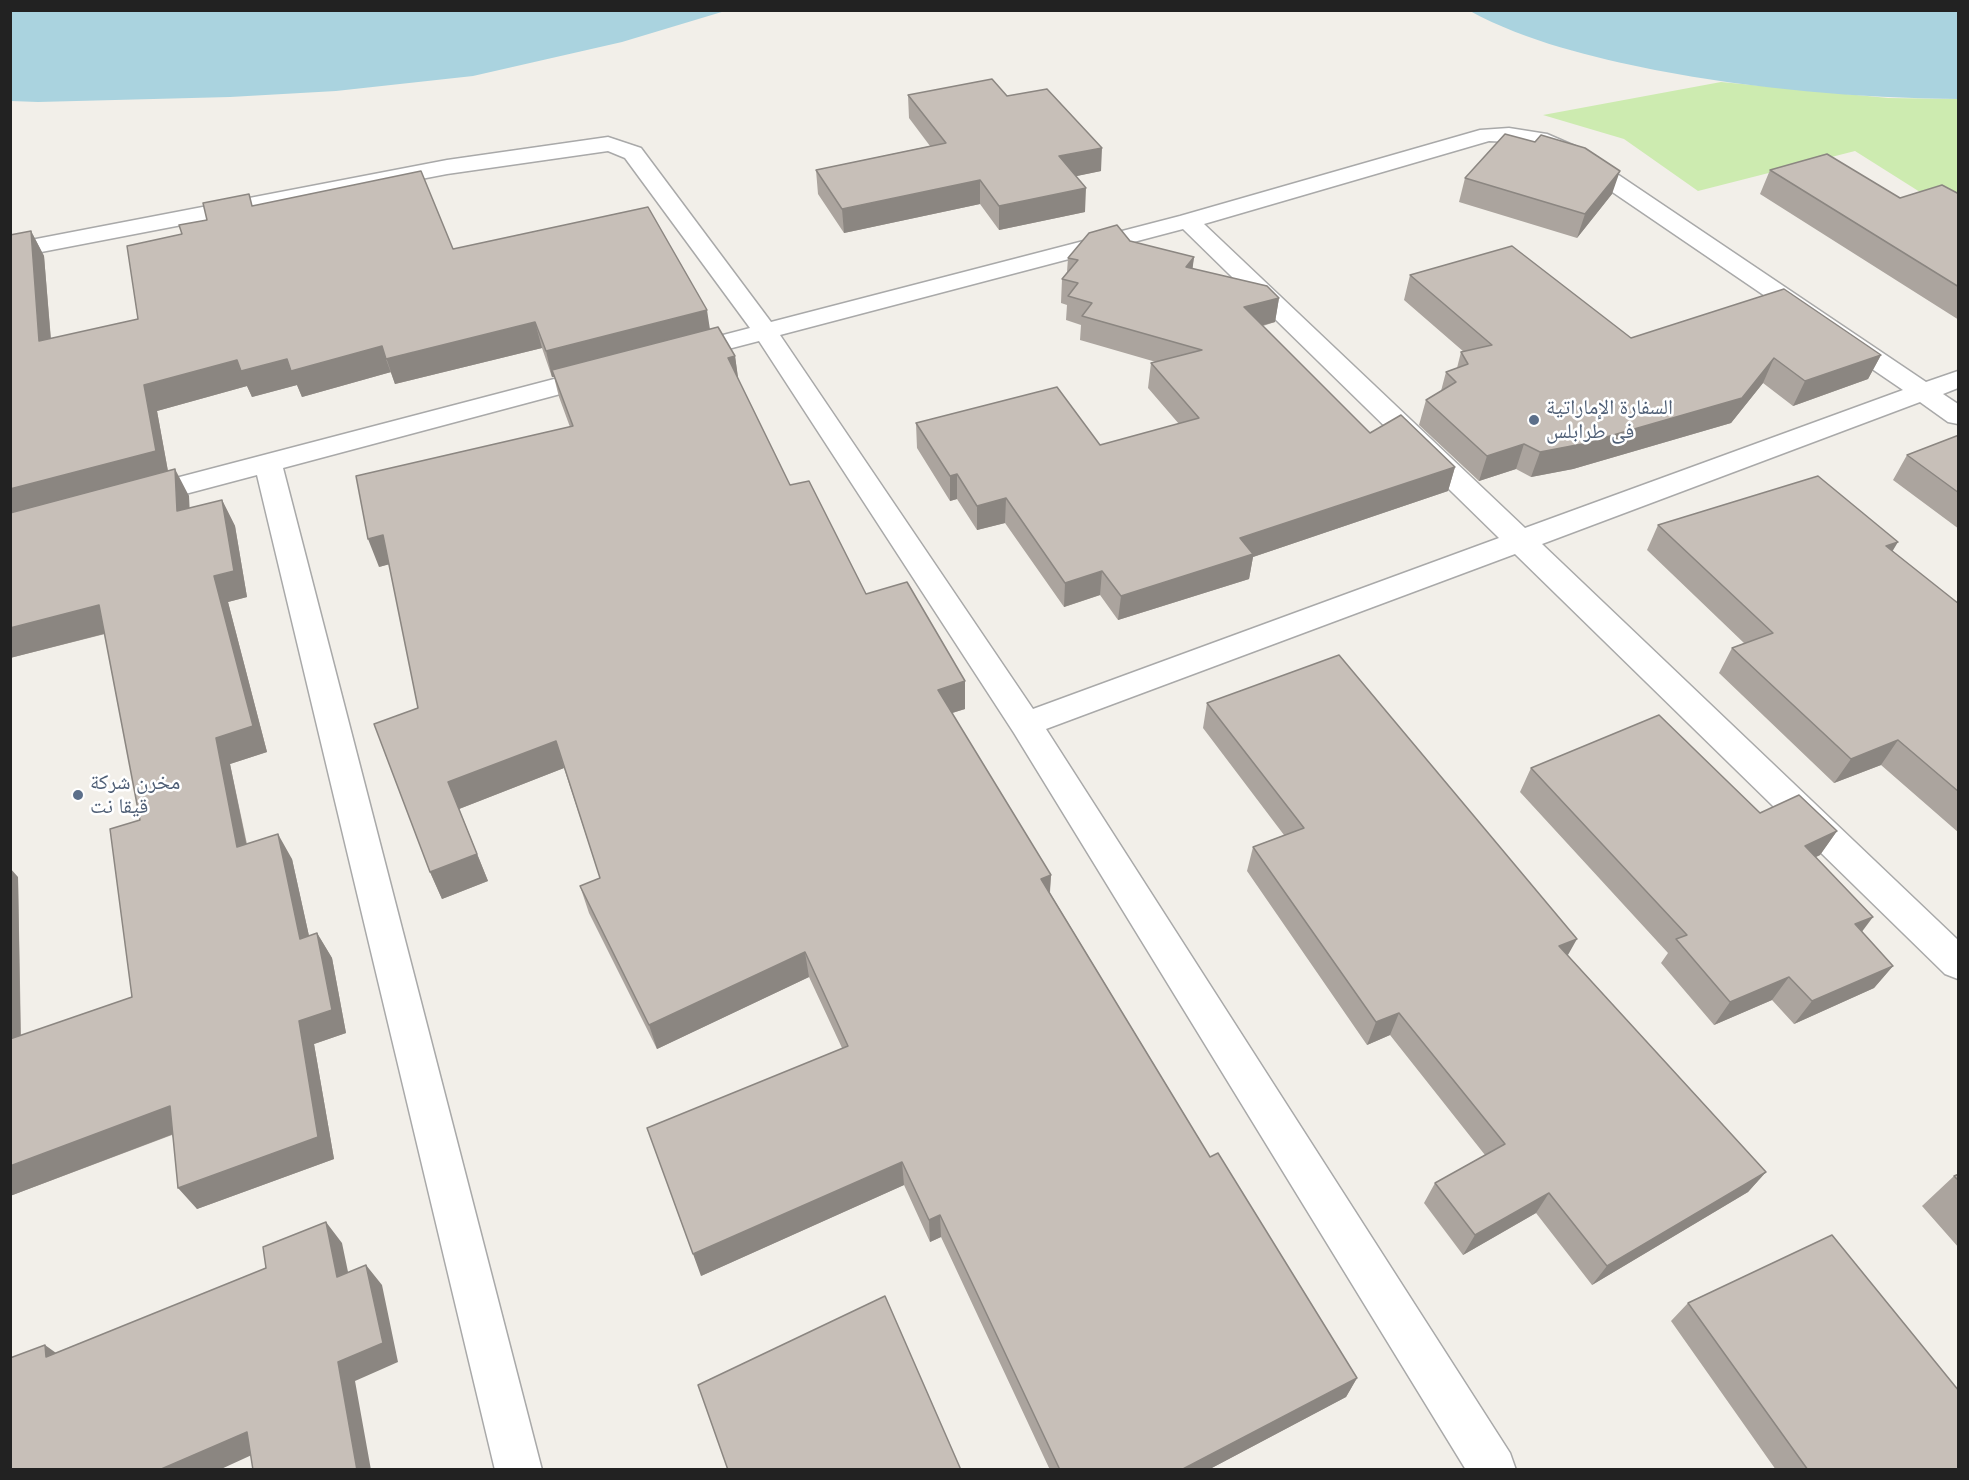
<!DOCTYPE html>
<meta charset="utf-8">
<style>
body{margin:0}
#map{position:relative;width:1969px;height:1480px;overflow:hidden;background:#f2efe9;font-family:"Varela Round",sans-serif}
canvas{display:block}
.frame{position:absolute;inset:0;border:12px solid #222;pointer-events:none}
</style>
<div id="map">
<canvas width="1969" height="1480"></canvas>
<div class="frame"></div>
</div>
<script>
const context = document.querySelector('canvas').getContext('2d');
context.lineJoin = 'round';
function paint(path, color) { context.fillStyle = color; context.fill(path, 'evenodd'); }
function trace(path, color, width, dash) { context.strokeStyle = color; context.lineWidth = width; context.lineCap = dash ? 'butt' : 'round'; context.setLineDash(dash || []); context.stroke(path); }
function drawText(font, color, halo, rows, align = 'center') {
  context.font = font + ' "Varela Round","Noto Naskh Arabic",sans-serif'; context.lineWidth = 5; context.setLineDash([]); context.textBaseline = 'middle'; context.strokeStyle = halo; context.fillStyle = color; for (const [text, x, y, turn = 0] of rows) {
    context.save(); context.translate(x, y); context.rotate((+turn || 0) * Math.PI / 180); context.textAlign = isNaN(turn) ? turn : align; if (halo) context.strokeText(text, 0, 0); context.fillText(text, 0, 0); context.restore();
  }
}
paint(new Path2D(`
 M1721,82l167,16 70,1v117l-103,-65 -157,40 -74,-52 -81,-24z`), '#cdebb0');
paint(new Path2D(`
 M10,11l1,-1 714,1 -103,31 -149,34 -137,15 -106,6 -192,5 -27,-1z
 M1470,11h488v88c-101,-1 -203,-10 -303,-29 -63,-13 -128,-28 -185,-59z`), '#aad3df');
const minor = new Path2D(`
 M1509,128l38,6 30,13 349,235 32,-11v17l-15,6 15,10v20l-10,-2 -28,-20 -378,142 416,396v39l-13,-5 -430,-420 -469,175 464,724 6,17h-50l-452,-737 -255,-392 -77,20 -9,-3 -4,-5 4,-5 77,-20 -125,-170 -17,-7 -161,23 -437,84v-14l437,-84 161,-23 33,11 130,174 409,-106 300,-86zM1489,141l41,2 31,14 342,233 -378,138 -321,-304zM1183,229l316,309 -466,171 -253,-374z
 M600,367l9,2 4,6 -4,6 -326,87 259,1002h-47l-238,-995 -117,31 -10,-2 -4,-7 4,-7z`);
trace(minor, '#a9a9a9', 3);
paint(minor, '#fff');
paint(new Path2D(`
 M908,95l99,1 94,75 -25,5 9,36 -86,18 -19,-26 -136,29 -26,-39 -2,-24 114,-24 -21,-28z
 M1770,170l130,28 59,-4v126l-199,-126z
 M1465,178l147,16 -35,44 -118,-36z
 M253,205l200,44 257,80 25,27 3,23 52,106 76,109 99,115 -13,4 99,162 -1,18 160,264 147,221 -11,19 -138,73h-158l-109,-233 -11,5 -26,-57 -203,91 141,-228 -33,-71 -152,72 -68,-136 -9,-27 20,-8 -36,-110 -105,41 29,72 -46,18 -12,-27 -12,-164 -29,-144 -10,3 191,-140 -11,-30 -5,-20h-2l-10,-29 -147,36 -4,-12 -89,25 -5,-12 -45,12 -5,-11 -90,25 11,60 21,25v12l33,-8 13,26 12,71 -19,5 39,150 -37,12 17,80 45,15 17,77 8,-3 15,25 14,75 -32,11 20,115 -137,50 -25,-74 -162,61 8,-319 3,159 111,-39 8,-177 -35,-186 -95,24 21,-427 13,25 7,83 87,-20 44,-85 25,-14z
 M1130,241l64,16 -2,12 87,29 -4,24 -12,4 107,107 85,34 -7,24 -195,66 -4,22 -131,41 -18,-25 -36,12 -59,-84 -28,7 -20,-31 -7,2 -33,-53 -1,-25 184,22 79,-21 -31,-36 3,-25 5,-1 -76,-22 1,-15 -15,-5 1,-15 -6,-2 1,-24 5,-7 1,-14z
 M1410,275l221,63 250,17 -13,24 -75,27 -30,-23 -32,40 -158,46 -42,8 -15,-8 -37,12 -60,-56 7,-25 15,-9 5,-19 11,-4 4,-16h3l-60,-52z
 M1959,435v94l-66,-49 14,-25z
 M1658,525l234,26 67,53v229l-78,-68 -47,18 -115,-110 13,-25 12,-5 -97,-93z
 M1207,703l361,253 198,216 -18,20 -156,93 -56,-72 -73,42 -39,-52 11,-20 50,-28 -95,-120 -23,10 -120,-174 6,-24 31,-12 -81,-107z
 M1531,768l229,45 77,18 -17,24 -4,2 46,75 31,34 -19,22 -80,36 -22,-24 -58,25 -53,-62 7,-10 -148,-161z
 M1959,1174v74l-37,-42 32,-30z
 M1688,1303l271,167h-183l-105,-149z`), '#aba49e');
paint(new Path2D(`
 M1102,148l-1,23 -43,9 1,-24z
 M1620,171l-8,23 -35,44 8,-24z
 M980,180v24l-136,29 -2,-24z
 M1086,188l-1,24 -86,18v-24z
 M31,231l13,25 9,111 -14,-26z
 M1194,257l-3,24 -5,-14z
 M1279,298l-4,24 -35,9 4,-24z
 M707,310l4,26 -159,34 2,7h-2l-6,-26z
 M535,322l7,26 -147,36 -9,-25z
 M382,346l9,26 -89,25 -5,-12 -45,12 -5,-11 -90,25 12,66 -159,42v-30l134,-104 93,-25 50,-1z
 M1881,355l-13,24 -75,27 12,-25z
 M735,356l4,28 -11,-26z
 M1774,358l-11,25 -32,40 -158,46 -42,8 9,-25z
 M1524,444l-8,25 -37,12 8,-25z
 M1455,467l-7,24 -195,66 -4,22 -131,41 3,-24 119,-58z
 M175,469l14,27 2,41 -14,-26z
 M957,474v25l-7,2v-25z
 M1006,498l-1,25 -28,7v-24z
 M222,500l13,26 12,71 -19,5 39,150 -37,12 22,108 -15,-25 -21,-109 -2,-162z
 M383,535l11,28 -15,4 -11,-28z
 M1898,542l-15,25 3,-21z
 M1102,571l-2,24 -36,12 1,-24z
 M99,605l16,26 -105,27v-30z
 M965,681v28l-26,8 -1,-27z
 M1898,740l-17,25 -47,18 17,-24z
 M556,741l8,27 -105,41 29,72 -46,18 -12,-27 18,-90z
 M1837,831l-17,24 -31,15 16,-24z
 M278,834l14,25 23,104 -15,-24z
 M10,868l8,9 3,190 -11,-11z
 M1051,875l-2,26 -8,-22z
 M1873,917l-18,24v-17z
 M317,933l15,25 14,75 -32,11 20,115 -137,50 -19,-21 121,-167z
 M1577,939l-13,23 -5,-16z
 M805,952l4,25 -152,72 -8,-24z
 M1893,966l-19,22 -80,36 18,-23z
 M1789,977l-17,23 -58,25 16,-23z
 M1399,1013l-9,22 -23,10 9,-23z
 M170,1106l19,22 -179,68v-30z
 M902,1162l2,23 -203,91 -8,-22z
 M1766,1172l-18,20 -156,93 15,-19z
 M1549,1193l-13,20 -73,42 12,-20z
 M940,1215l1,22 -11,5 -1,-22z
 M326,1222l16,21 11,53 -16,-19z
 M366,1265l16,20 16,77 -43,19 16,89h-14l-19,-108z
 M45,1345l25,18 -24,-6z
 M1357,1378l-11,19 -138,73h-27z
 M247,1432l20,16 -48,22h-60z`), '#8b8681');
const building = new Path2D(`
 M992,79l15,17 40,-7 55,59 -43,8 27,32 -87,18 -19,-26 -138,29 -26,-39 130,-27 -38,-48z
 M1505,134l30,8 6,-7 44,13 35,23 -35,43 -120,-36z
 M1827,154l73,44 42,-13 17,9v93l-189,-117z
 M421,171l32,78 195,-42 59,103 -161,41 -11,-29 -149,37 -4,-13 -91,25 -4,-12 -46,12 -4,-11 -93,25 12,66 -146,38v-254l21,-4 8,110 99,-22 -11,-73 55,-12 -3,-9 28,-5 -4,-17 46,-9 3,12z
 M1117,225l13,16 64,16 -8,10 81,19 12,12 -35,9 126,126 31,-18 54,52 -215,71 13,16 -132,42 -19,-25 -37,12 -59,-85 -29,8 -20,-32 -7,2 -34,-53 141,-36 43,58 99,-27 -48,-55 51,-13 -120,-34 10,-13 -24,-7 10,-13 -16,-4 16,-19 -10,-2 21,-25z
 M1512,246l119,92 153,-49 97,66 -76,26 -31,-23 -32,40 -160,46 -42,8 -16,-8 -37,12 -61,-56 30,-18 -10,-10 22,-8 -7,-12 31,-7 -82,-70z
 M718,327l17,29 -7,2 62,127 19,-4 57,113 41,-12 58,99 -27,9 113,185 -10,4 169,278 8,-4 139,225 -176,92h-121l-120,-255 -11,5 -27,-58 -209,92 -46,-126 201,-82 -43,-94 -156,73 -69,-139 20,-8 -44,-137 -108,41 29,72 -47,18 -56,-148 44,-16 -35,-173 -15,4 -12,-63 217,-50 -21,-56z
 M1959,435v58l-52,-38z
 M175,469l2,42 45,-11 12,71 -20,5 39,150 -37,12 21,109 41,-13 22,105 17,-6 15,77 -33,11 19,116 -140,51 -8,-82 -160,60v-127l122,-42 -22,-168 30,-9 -41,-215 -89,23v-115z
 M1818,476l80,66 -12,4 73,58v188l-61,-52 -47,19 -119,-111 41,-15 -115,-108z
 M1339,655l238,284 -18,7 207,226 -159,94 -58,-73 -74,42 -40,-52 70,-39 -106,-131 -23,9 -123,-175 51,-19 -97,-125z
 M1659,715l101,98 39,-18 38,36 -32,15 68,71 -18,7 38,42 -81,35 -23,-24 -59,25 -54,-63 11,-4 -156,-167z
 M1959,1174v7l-5,-5z
 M326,1222l11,55 29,-12 17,78 -45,19 19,108h-104l-6,-38 -88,38h-149v-112l35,-13 1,12 220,-89 -3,-21z
 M1832,1235l127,156v79h-151l-120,-167z
 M885,1296l76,174h-233l-30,-85z`);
paint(building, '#c7bfb8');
trace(building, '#8b8681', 1.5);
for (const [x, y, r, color] of [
 [1534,420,6,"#5c6f8a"],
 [78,795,6,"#5c6f8a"]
]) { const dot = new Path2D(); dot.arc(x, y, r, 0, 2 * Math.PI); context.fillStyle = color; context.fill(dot); trace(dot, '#fff', 2); }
drawText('21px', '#4e5e75', '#fff', [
 ["السفارة الإماراتية",1546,408],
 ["فى طرابلس",1546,432],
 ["مخرن شركة",90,783],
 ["قيقا نت",90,807]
], 'left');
</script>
